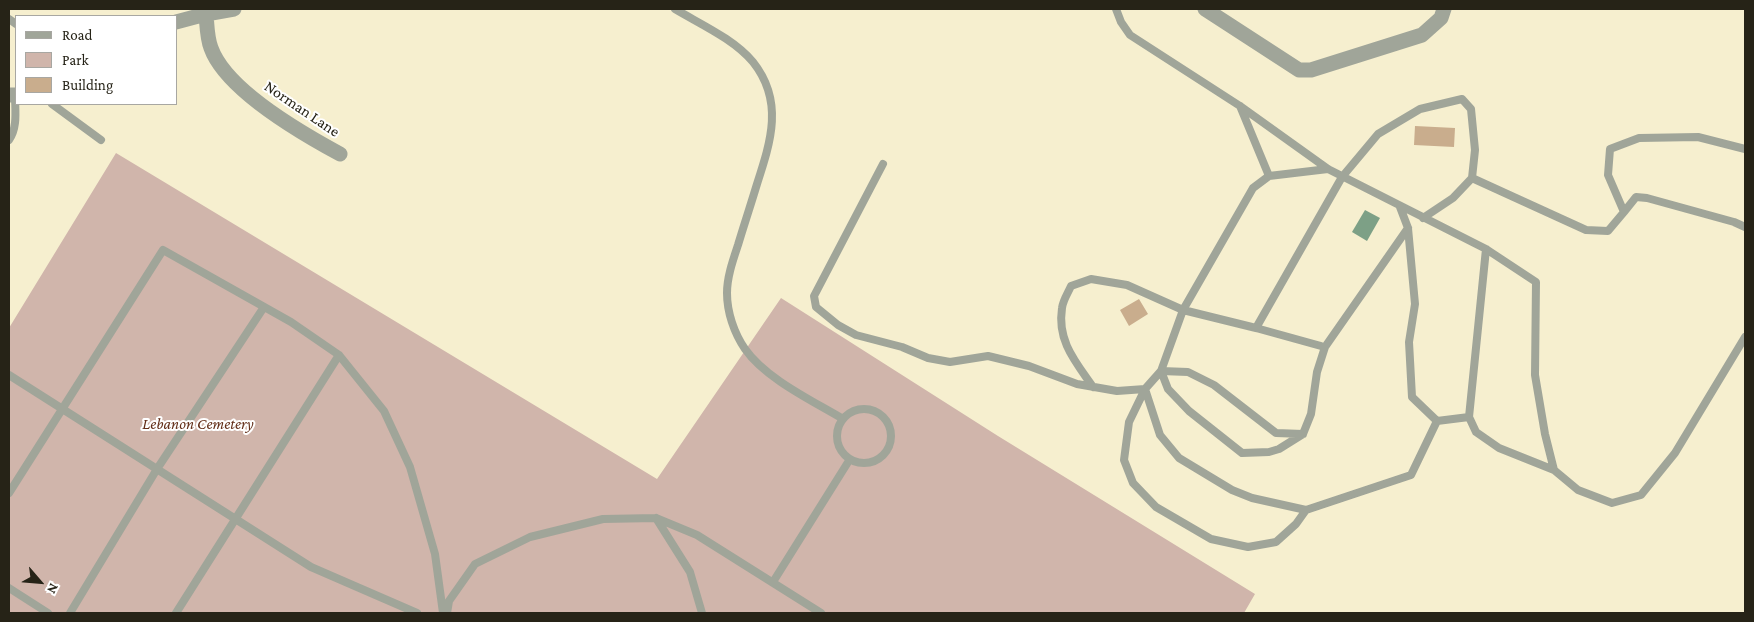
<!DOCTYPE html>
<style>
body{margin:0}
#map{position:relative;width:1754px;height:622px;overflow:hidden;background:#f6efcf;font-family:"Crimson Pro",serif}
canvas{display:block}
.frame{position:absolute;inset:0;border:10px solid #262317;pointer-events:none}
.legend{position:absolute;left:15px;top:15px;width:162px;height:90px;box-sizing:border-box;background:#fff;border:1px solid #a8a7a2;margin:0;padding:6px 9px;list-style:none;font-size:15px;color:#262317}
.legend li{display:flex;align-items:center;gap:10px;height:25px}
.legend b{width:25px;border:1px solid #a8a7a2}
.north{position:absolute;left:15px;top:557px;width:50px;height:50px;-webkit-text-stroke:4px #fff;paint-order:stroke;rotate:117deg;font-size:14px;font-weight:700;line-height:20px;text-align:center;color:#262317}
.north::after{content:'';display:block;margin:auto;width:18px;height:22px;background:#262317;clip-path:polygon(50% 0,100% 100%,50% 72%,0 100%)}
</style>
<div id="map">
<canvas width="1754" height="622"></canvas>
<div class="frame"></div>
<ul class="legend">
<li><b style="height:6px;background:#a0a599"></b>Road</li>
<li><b style="height:14px;background:#d0b5ab"></b>Park</li>
<li><b style="height:14px;background:#c9ad8d"></b>Building</li>
</ul>
<div class="north">N</div>
</div>
<script>
const context = document.querySelector('canvas').getContext('2d');
context.lineJoin = 'round';
function paint(path, color) { context.fillStyle = color; context.fill(path, 'evenodd'); }
function trace(path, color, width, dash) { context.strokeStyle = color; context.lineWidth = width; context.lineCap = dash ? 'butt' : 'round'; context.setLineDash(dash || []); context.stroke(path); }
function drawText(font, color, halo, rows, align = 'center') {
  context.font = font + ' "Crimson Pro",serif'; context.lineWidth = 4; context.setLineDash([]); context.textBaseline = 'middle'; context.strokeStyle = halo; context.fillStyle = color; for (const [text, x, y, turn = 0] of rows) {
    context.save(); context.translate(x, y); context.rotate((+turn || 0) * Math.PI / 180); context.textAlign = isNaN(turn) ? turn : align; if (halo) context.strokeText(text, 0, 0); context.fillText(text, 0, 0); context.restore();
  }
}
paint(new Path2D(`
 M116,153l541,326 124,-181 217,138 257,158 -11,19h-1235v-285z`), '#d0b5ab');
paint(new Path2D(`
 M1365,210l15,8 -13,23 -15,-9z`), '#7da086');
paint(new Path2D(`
 M1415,126l40,2 -1,19 -40,-2z
 M1139,299l9,15 -19,12 -9,-16z`), '#c9ad8d');
trace(new Path2D(`
 M675,9c25,15 59,30 78,53 31,39 18,79 4,122 -6,20 -13,41 -19,61 -5,15 -11,32 -11,48 0,19 7,40 18,56 21,30 68,52 98,70
 M1116,9l5,13 9,13 110,71 88,63 158,80 50,33 -1,93 10,59 9,36 24,20 34,13 29,-8 34,-42 70,-116
 M9,19l7,5
 M52,104l49,36
 M1240,106l29,70
 M9,140c9,-13 6,-30 6,-45
 M883,164l-69,132 2,11 22,18 18,10 46,12 26,11 22,4 38,-6 41,10 48,18 40,7 28,-2 16,-18 27,1 26,13 62,48 27,1
 M1328,169l-59,7 -16,12 -70,122 -22,61 7,18 21,22 53,42 27,-1 10,-3 24,-15 8,-20 6,-42 8,-25 83,-119
 M1472,178l114,52 22,1 16,-19 -16,-37 2,-26 29,-11 59,-1 47,12
 M1400,207l8,21 7,76 -6,38 3,55 25,24
 M1624,212l12,-15 11,1 87,24 11,5
 M1486,249l-17,168 7,15 23,16 55,22
 M1256,328l86,-151 36,-43 42,-25 42,-10 9,10 4,41 -3,28 -19,20 -30,20
 M9,375l302,192 106,46
 M1093,387c-18,-26 -36,-46 -31,-79 1,-8 6,-15 9,-22l20,-7 36,6 56,25 73,18 65,18
 M1145,389l-16,33 -5,38 9,23 23,24 55,32 37,8 28,-5 20,-18 10,-14 105,-35 26,-54 32,-4
 M1145,389l15,46 19,23 53,32 20,8 54,12
 M837 436a27 27 0 1 1 54 0a27 27 0 1 1-54 0Z
 M9,493l154,-243 128,72 48,33 45,56 26,56 25,87 8,59
 M656,518l34,54 12,41
 M773,582l77,-123
 M9,588l39,25
 M70,613l87,-144 107,-162
 M176,613l163,-258
 M447,613l2,-12 26,-37 55,-27 73,-18 53,-1 41,17 124,78`), '#a0a599', 8);
trace(new Path2D(`
 M1205,9l94,61h12l111,-35 19,-17 3,-9
 M206,14c1,11 1,24 5,34 15,42 92,86 129,106
 M176,22l30,-8 28,-5
 M9,95h7`), '#a0a599', 15);
drawText('16px', '#262317', '#fff', [
 ["Norman Lane",302,109,34]
]);
drawText('italic 16px', '#632e18', '#fff', [
 ["Lebanon Cemetery",198,424]
]);
</script>
